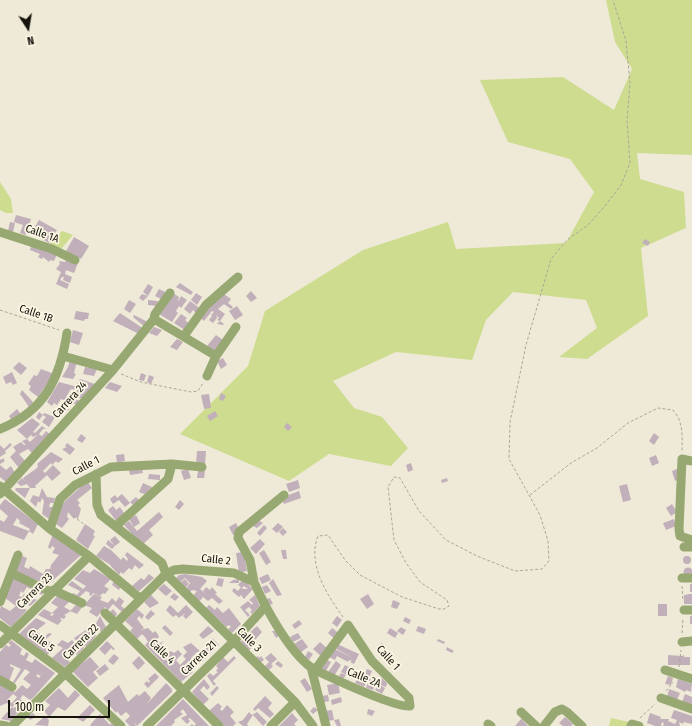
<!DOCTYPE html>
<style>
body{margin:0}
#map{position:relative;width:692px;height:726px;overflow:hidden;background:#efead7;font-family:"Fira Sans Condensed",sans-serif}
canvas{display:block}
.north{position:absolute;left:8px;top:8px;width:40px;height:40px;-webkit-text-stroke:3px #fcf7e4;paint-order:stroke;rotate:168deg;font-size:11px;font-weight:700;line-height:16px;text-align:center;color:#14130c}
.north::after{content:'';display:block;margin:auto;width:14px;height:18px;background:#14130c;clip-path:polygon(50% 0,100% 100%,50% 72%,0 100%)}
.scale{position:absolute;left:8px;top:700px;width:102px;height:18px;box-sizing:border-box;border:2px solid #14130c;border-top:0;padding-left:5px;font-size:12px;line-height:14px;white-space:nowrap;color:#14130c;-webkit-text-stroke:3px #fcf7e4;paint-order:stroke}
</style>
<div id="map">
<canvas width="692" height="726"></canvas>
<div class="north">N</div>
<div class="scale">100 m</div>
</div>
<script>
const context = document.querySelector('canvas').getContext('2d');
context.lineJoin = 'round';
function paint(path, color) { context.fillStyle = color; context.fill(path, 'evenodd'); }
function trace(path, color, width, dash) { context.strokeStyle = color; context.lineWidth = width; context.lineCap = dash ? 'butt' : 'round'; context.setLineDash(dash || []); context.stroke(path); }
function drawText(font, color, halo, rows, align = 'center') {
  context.font = font + ' "Fira Sans Condensed",sans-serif'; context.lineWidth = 3.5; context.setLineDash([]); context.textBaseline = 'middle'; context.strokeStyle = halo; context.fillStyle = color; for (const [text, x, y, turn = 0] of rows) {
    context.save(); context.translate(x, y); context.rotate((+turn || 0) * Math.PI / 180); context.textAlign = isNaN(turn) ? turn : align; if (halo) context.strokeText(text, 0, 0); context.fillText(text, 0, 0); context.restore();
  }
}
paint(new Path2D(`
 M606,0h86v155l-55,-2 3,26 44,13 2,36 -45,20 7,68 -61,43 -28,-2 38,-29 -11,-28 -73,-8 -27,28 -14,40 -76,-8 -63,29 21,27 28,9 26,31 -17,18 -62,-12 -40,27 -109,-47 68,-68 17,-55 98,-61 85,-28 8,27 110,-6 28,-51 -24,-33 -62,-17 -28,-62 83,-3 51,33 18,-41 -17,-27z
 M0,182l11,17 2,14h-7l-6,-3z
 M62,231l11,4 -12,14 -11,-5z
 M611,718l18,4 -1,4h-19z`), '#cedc90');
paint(new Path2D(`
 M16,215l15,4 -5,16 -6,-2 3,-8 -9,-3z
 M39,220l18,10 -8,13 -18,-10z
 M10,222l5,1 -2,9 -5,-1z
 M74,237l15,9 -8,13 -15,-8z
 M645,239l5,3 -2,4 -6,-3z
 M32,243l25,11 -3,7 -4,-1 -1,2 -6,-5 -1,2 -4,-2 2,-3 -10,-4z
 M67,258l11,5 -4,10 -8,-3 -1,4 7,3 -2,6 -7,-3 1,-3h-2l-2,3 9,4 -2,5 -11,-5 5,-12 -5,-3 4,-5 -1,-3 6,1z
 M180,283l13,9 -2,3 -15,-8z
 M148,284l5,3 -5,9 -5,-4z
 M159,289l8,4 -4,7 -8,-4z
 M251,291l6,7 -6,4 -5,-6z
 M221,292l10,7 -3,4 5,4 -2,2 -7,-5 -6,5 7,5 -5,7 4,3 -1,1 -6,-1 3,-3 -3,-1 2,-2 -3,-3 1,3 -4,5 -4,-3 3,-4 -1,-1 3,-3 -2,-1 -8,10 -11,-11 -3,4 -6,-5 6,-8 12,9z
 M173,293l6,4 -1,5 3,-6 6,4 -6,8 -2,-2 -3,5 2,2 -6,9 -13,-8z
 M196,293l6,4 -5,8 -6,-5z
 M142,294l6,2 -5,5 -4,-3z
 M129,300l7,4 -6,9 -6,-4z
 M148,300l10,1 -1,5 -9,-1z
 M237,306l6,9 -8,5 -6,-9z
 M76,311l13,2 -1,6h-3l-1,2 -10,-2z
 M120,313l24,16 -5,5 -26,-13z
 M181,314l6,4 -2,2 6,5 -5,6 -12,-8z
 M134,315l14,7 -3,5 -12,-10z
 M154,327l8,3 -5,6 -8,-3z
 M73,330l10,3 -4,12 -9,-3z
 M216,335l10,7 -9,10 -10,-6z
 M177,339l6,3 -6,8 -7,-3z
 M223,358l4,7 -6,4 -4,-8z
 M70,360l7,1 -3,12 2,1 -3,5 -11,-2 6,-10z
 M19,362l8,6 -6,7 -8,-7z
 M85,367l12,2 -3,7 -11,-2z
 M41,369l13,5 -16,23 -9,-7 2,-4 -3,-2 6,-9 3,1z
 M12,372l5,11 -4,2 -2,-3 -5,2 -3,-7z
 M141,373l5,2 -2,6 -5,-1z
 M149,375l5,2 -3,7 -4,-2z
 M80,379l15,5 -12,15 -9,-3 3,-6 -6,-1 -5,8 15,4 -3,4 -17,-6 -4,6 -3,-2 -2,3 -5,-4 12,-20 19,5 1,-2 -2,-1z
 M110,382l12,4 -5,6 -12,-4z
 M22,390l11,12 -4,5 -9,-13z
 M221,393l5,3 -3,5 -4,-2z
 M209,394l2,14 -7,1 -3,-14z
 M60,407l10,2 -8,5 -5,-1z
 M17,409l5,7 -9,6 -4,-6z
 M215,411l3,5 -8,5 -3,-5z
 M39,412l4,3 -4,5 -3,-3z
 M44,413l11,4 -6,10 -7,-5 4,-5 -3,-2z
 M32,418l8,6 -7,8 2,1 7,-7 4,3h-3l-4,5 1,1 2,1 4,-5 5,4 -18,19 -5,-5 -9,5 7,8 -7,6 -9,-11 6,-6 -3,-4 8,-5 3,3h2l-4,-4 5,-2 3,3 7,-7 -4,2 -2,-2 -4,4 -10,-9z
 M287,423l5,4 -4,4 -4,-4z
 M654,433l5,4 -5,8 -5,-4z
 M81,434l5,4 -4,5 -5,-3z
 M10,443l2,2 -7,6 1,2 -6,4v-12l4,4z
 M67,443l8,6 -5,6 -8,-6 5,-2 -2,-1z
 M197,451h9l-1,14 -9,-1z
 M51,452l12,7 -5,4 -2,-2 -4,4 -1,-2 -8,8 2,2 8,-8 8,8 -9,8 -5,-6 -12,11 1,2h-6l-3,-4 -6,2 -4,-3 5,-5 3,3 -2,-3 14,-10 1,-2 -1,-2z
 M124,454l1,7 -8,2 -1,-8z
 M656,455l3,8 -7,3 -3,-8z
 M3,458l2,3 -5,3v-5l1,1z
 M411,463l2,7 -5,2 -2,-7z
 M0,465l6,5 5,-4 4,7 -9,9 -6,-5z
 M142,468l1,5 -13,2 -1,-5z
 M188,469l3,9 -7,2 -3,-9z
 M677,469l3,10 -5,2 -3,-10z
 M198,471h7l-1,7h-7z
 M149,474l11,1v5l-12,-1z
 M447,478l1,3 -6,2 -1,-3z
 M298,480l2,8 -11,4 -3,-8z
 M87,481l5,7 -15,12 3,3 -2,2 3,4 -3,10 -3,-2 -1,2 -6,-7 -1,5 2,2 -7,9 -6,-4 7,-21z
 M143,483l9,4 -3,9 -10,-4z
 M627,484l4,16 -8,2 -4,-16z
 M16,488h14l-5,10 -10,-8z
 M42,488l5,9 8,1 -1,5h-4l-1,4h4l-4,12 -7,-5 2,-13 -2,-3 -2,5 -2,-2 -2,6 -6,-6 3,-6 6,2z
 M299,491l2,7 -17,6 -3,-6z
 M122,494l8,9 -5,4 -6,-7 -6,4 -3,-5 5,-4 2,3z
 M136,497l4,4 -5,6 -5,-5z
 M5,499l33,25 -5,10 -4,-3 1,-2 -11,-6 1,-2 -3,-3 -4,7 16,6 -5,9 -24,-9v-11l4,2 4,-6 -8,-7v-4z
 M180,500l4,4 -5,6 -4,-3z
 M672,504l5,8 -6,4 -5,-8z
 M113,506l3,4 4,-3 6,9 -9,6 -9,-12z
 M159,512l4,5 -14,13 4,5 -11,10 -18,-20 5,-4 8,10z
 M136,515l4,8 -6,4 -5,-8z
 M674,519l2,7 -10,4 -3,-7z
 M258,520l5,3 -6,5 -4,-2z
 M236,523l4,8 -7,4 -4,-8z
 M278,523l5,4 -6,6 -5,-4z
 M85,524l10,7 -2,4 2,1 -7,13 -12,-9z
 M264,525l3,3 -7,8 -3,-3z
 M283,528l4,4 -4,4 -4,-4z
 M53,534l28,21 -32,29 -35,-11 6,-18 7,3 -3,9 5,2 1,-3 13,8 3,-5h4l1,-4 8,-10 -7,-2 3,-5 -3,-2 -2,3 -2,-2z
 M115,536l5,6 -5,4 -5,-6z
 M260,539l5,5 -9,10 -6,-6z
 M108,540l7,6 -3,3 -6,-5z
 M104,546l7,4 10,10 2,-3 4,4 1,-2 -3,-4 2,-3 17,13 -5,4 -4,-4 -3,5 -3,-2 -6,6 -2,-2 -2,3 -10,-11 -13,-8z
 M264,550l7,12 -5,3 -7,-12z
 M281,550h5l1,9h-4z
 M244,552l3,19 -8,2 -3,-20z
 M683 560a4 4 0 1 1 8 0a4 4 0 1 1-8 0Z
 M683.5 572a4.5 4.5 0 1 1 9 0a4.5 4.5 0 1 1-9 0Z
 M94,569l17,10 -7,7 5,3 -4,5 -2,-1 -3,3 -7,-3 -2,3 -2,-1 1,-2 -4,-2 -10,9 -7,-3 4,-4 4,2 3,-4 -12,-6 4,-4 11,8 3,-3 -12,-7 9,-9 7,3z
 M149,574l5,4 -15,13 -7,-5 9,-8 3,2z
 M185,574l17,3 5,4 -7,8 6,5 -3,-3 3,-4 4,3 2,-3 5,6 -2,1 8,7 -4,3 -7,-6 -4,3 -5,-4 -4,5 -7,-5 5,-6 -5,-1 -3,3 -4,-3 6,-8 -1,1 -5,-5 -6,5 -4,-4 4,-4z
 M268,574l3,6 -9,4 -3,-6z
 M13,576l33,14 -4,5 -15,-8 -4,6 -2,-2 -2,5 3,1 2,-3 13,6 -7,6 -9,-4 -2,4 8,4 -16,17 -11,-9v-9l1,-3 9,5 6,-5 -11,-8z
 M218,578l6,1 -2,8 -6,-2z
 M185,579l4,5 -4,4 -5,-5z
 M239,579v4h-10l4,-3z
 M243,579l10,10 -9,10 -3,-4 -2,2 -7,-6 2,-3 4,3 3,-4 2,2h5l-4,-3 -2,2 -4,-3z
 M273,579l9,16 -5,1 -8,-13z
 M114,581l7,6 -2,3 -7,-5z
 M164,584l8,7 -6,5 -8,-7z
 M690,584h2v8h-2z
 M267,585l4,6 -6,3 -3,-7z
 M174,593l5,4 -4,4 -5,-4z
 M94,594l8,3 -2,3 8,3 4,-5 4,4 3,-5 5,4 -3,5 4,3 -3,3 -9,-8 -5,6 -3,-3 -8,10 -8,-5 3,-4 -8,-3z
 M368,594l6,10 -7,5 -7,-10z
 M690,594h2v10h-8v-9z
 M58,595l12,6 -6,6 7,4 -7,4 2,1 -2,3 -3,-1 -1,1 2,1 -4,5 -20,-10 6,-6 8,4 -2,2 2,1 2,-2 -2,-1 6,-6 -7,-4z
 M151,595l8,8 -9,5 -6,-6z
 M255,595l5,11 -8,8 -2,-2 2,-2 -3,-3 -4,3 5,5 -2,2 -8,-10 8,-6 4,4 1,-2 -4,-3z
 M270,598l3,6 -4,1 -3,-6z
 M393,600l7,3 -3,6 -6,-2z
 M77,604l6,2 -6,8 -7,-3z
 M658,604h9v12h-9z
 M170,605l8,8 8,-8 7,7 -7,7 -3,-3 2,-3 -6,5 -3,-3 -3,2 -7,-7z
 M209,605l6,5 2,-3 6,6 6,-5 12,16 -9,9 -4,-4 3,-2 -2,-2 -3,2 -20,-19z
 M113,609l4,5 -2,3 -5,-5z
 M137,609l7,6 -2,4 -3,-3 -2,3 7,9 -3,2 7,-2 5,5 2,-2 2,2 2,4 -2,2 3,4 4,-2 -3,3 6,6 -3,5 7,-4 3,2 4,-3 4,4 -6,6 4,5 6,-6 -3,-3 4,-4 -4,-5 8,-4 10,9h-4l-6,6 2,2 2,-2 6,4 -5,5 -7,-6 -4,4 8,7 -12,10 -36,-37 3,-3 -3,-5 -3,-3 -5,5 -7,-8 3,-3 -8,-7z
 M151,610l4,4 -7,6 -3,-3z
 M100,616l6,11 -5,5 -6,-7z
 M337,616l5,4 -5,7 -5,-4z
 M690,616h2v8h-2z
 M405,617l6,3 -2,4 -6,-3z
 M36,618l10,5 -10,8 8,6 5,-4 3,1 -6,5 10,8 -9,8 -28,-21z
 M299,620l3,4 -7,5 -3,-4z
 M165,625l8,8 -3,3 -8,-8z
 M208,626l6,5 -11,8 -4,-4z
 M257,626l5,6 -8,9 3,2 -9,8 -9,-8 5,-5 6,6 4,-3 -6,-7z
 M418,626l8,3 -2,5 -8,-3z
 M401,627l5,3 -3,5 -6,-4z
 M89,628h2l5,8 -10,11 -1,-2 -2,4 -6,6 -7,-4 -6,6 6,5 -5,5 -13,-9 11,-10 -6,-3 5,-5 6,3 4,-3 4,4 2,-1 -4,-5z
 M332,628l8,6 -4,6 -8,-7z
 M390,628l8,5 -3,5 -8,-5z
 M272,631h3l6,3 -5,4z
 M298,633l3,5 -8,4 -3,-5z
 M212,638l7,7 -17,17 -5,-5 12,-12 -2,-1z
 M302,639l6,8 -8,6 -6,-9z
 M438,639l7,3 -1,2 -7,-3z
 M11,640l11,9 -2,5 4,2 2,-4 3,2 -3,6 6,3 3,-4 20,14 -22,25 -3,2 -7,-5 -3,4 6,4 -15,18 -10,-2 11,-12 2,1 2,-2 -1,-1 -3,2 -5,-4 -7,3v-23l4,5 2,-2 9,6 7,-7 5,4 4,-4 -8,-6 7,-7 -5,-3 -10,14 -2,-1 8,-13 -11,-5v2l4,2 -5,14 -9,-4v-26l6,-7 3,2 2,-2 -3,-2zM44,671l-5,7 -3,-2 2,-2 2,2zM13,694l4,3 -5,6 -5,-3z
 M107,641l8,8 -2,1 -2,-2 -6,7 -6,-6z
 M320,642l9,8 -6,8 -10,-9z
 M381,643l5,3 -2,3 -6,-2z
 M337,644l22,10 -5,10 -4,-2 2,-1 -3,-1 -1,2 -11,-6 -2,4 -8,-4 6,-8 20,10 -18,-10z
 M447,647l7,4 -2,2 -6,-3z
 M308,651l5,3 -4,6 -4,-3z
 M271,653l6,6 -6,5 2,2 -6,6 -4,-4 6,-6 -4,-4z
 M114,654l5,4 -6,7 -5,-4z
 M668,655l14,1 2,-1v2h6v8h-22z
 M139,656l6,7 -7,7 -6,-7z
 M234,656l2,2 -23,23 3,3 -2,2 -7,-10 3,-3 3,3 5,-4 -2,-1 2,-3 -2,-2 7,-9 5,5z
 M258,656l1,2 2,-2 3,4 -4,3 -5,-5z
 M90,657l9,10 -6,5 5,6 -10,9 -16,-16z
 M327,660l4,2 -5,9 -5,-3z
 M278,661l5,4 -2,3 -6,-4z
 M336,661l5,4 -7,11 -6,-4z
 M105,664l4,5 -9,7 -4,-5z
 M345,665l6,3 -4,7 -6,-3z
 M367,669l5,2 -8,16 -9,-4 4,-7 4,2z
 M155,673l4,4 -11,11 -4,-4 3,-3 2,2 1,-2 -2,-2z
 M341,673l5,2 -3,4 -4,-3z
 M668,676l5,2 -2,7 -6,-1z
 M371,677l7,4 -2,4 -8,-4z
 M305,678l7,11 -5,3 -7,-11z
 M382,678l5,5 -1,4 -8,-3z
 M204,679l6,8 -3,3 -3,-4 -4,4 9,9 -6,6 -11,-13z
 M678,679l14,5 -1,8 -5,-2 -1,2 -9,-5z
 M368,682l7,3 -2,5 -7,-2z
 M166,683l6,6v3l-35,34 -3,-4 2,4h-6l-5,-5 5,-5 -4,-4 -5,4 -4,-5 -1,2 -13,-15 16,-13 9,17 9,-8 2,2 6,-5 6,7 -4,6z
 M338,683l2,10 -11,2 -2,-10z
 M378,684l7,4 -3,6 -7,-4z
 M217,686l2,2 -7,8 -2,-3z
 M59,688l9,10 7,-8 5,5 -15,16 -7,-4 -9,10 -5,-6 6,-6 -5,-4z
 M669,689l11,4 -3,7 -10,-3z
 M685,694l7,3v8l-10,-3z
 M328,695l1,6 -7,2 -1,-7z
 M265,696l7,7 -4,5 6,6 -4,4 -12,-10 -3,3 -2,-2z
 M341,697l1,5 -10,3 -1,-5z
 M183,699l26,27h-19l2,-2 2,2 2,-2 -6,-6 -2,1 2,2 -3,3 -6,-6 6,-3 -4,-6 -3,3 3,2 -9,6 1,2 -4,4h-15z
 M218,703l4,4 -2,2 2,2 5,-6 7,7 -4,4 6,7 -3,3h-9l-15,-15z
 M90,705l5,5 -12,12 -6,-4z
 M314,707l4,3 -5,4 -3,-3z
 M368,709l7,2 -3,5 -5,-2z
 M332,710l2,10 -8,1 -2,-10z
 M674,710l18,6v8l-8,-2 -1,2 -4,-2 1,4h-17l1,-3 -2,-1 -1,4h-6l-8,-3 3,-10 11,4 -1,2h9l-1,2 7,3 2,-4 -6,-2z
 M249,712l3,3 5,-3 10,10 -4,4 -10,-11 -6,9 1,2h-5l-5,-4 5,-2z
 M33,713l3,4 -6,3 -3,-4z
 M292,713l6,7 -4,4 2,2h-17z
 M100,714l10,11 1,-2 4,3h-24l-1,-1z
 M45,716l4,4 -1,6 -13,-1z
 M565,717l8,7 -2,2h-8l-4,-3z
 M339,719l2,7h-4l-3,-6z
 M521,719h1l6,7h-13z`), '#c1afba');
trace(new Path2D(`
 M0,310l59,20
 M121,374l20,8 50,10 7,-1 5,-8
 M530,495l41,-32 26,-15 31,-25 30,-15 15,2c11,13 9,26 9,42
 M73,516l12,9
 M682,586l1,15
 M343,617c-16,-22 -36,-53 -25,-81l10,-1 17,25 15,15 42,22 37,12h5l5,-3 -2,-6 -27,-18 -14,-19 -12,-23 -6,-53 6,-10 6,1 19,33 27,29 31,16 38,15 27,-2 7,-8 -1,-20 -8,-26 -31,-56 1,-37 16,-77 25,-86 16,-19 21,-15 17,-19 16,-21 9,-22 -3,-42 3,-38 -4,-42 -13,-41
 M682,633l1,-15
 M679,667l2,-17
 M666,691l7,-9
 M640,718l15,-14`), '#aaa697', 1, [3, 2]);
trace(new Path2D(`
 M0,232l52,17 23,11
 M154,319l62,37
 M184,336l22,-31 32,-28
 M63,356l50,14
 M207,376l9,-20 20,-29
 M0,429c45,-18 60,-51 67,-96
 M692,461l-10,-2 -3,70 1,7 12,4
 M96,474l1,31 4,10 61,48 4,11 129,128 18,24
 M0,486l50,43 39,27 52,43
 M0,494l113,-124 41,-51 1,-5 15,-21
 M116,526l52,-47 4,-15
 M50,529l10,-30 15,-14 36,-18 61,-3 30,3
 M684,547h8
 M11,573l40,19
 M682,578h10
 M254,582l-4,-22 -12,-22 1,-6 45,-37
 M53,590l29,13
 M0,602l18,-47
 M684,610h8
 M105,613l114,113
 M0,625l65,48 56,53
 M682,642l10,-1
 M0,644l89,-88
 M311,667l15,59
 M665,670l27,9
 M0,680l12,7
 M661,698l31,11
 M521,712l15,14
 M488,724l3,2
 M0,725l6,1
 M12,726l154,-152 8,-4 9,-1 51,4 20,9c11,25 37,74 61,88 17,8 81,38 95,36l-1,-8 -37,-37 -24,-36 -33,45
 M147,726l86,-84 32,-35
 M271,726l24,-24
 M544,726l11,-14 7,-3 5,3 15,14
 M631,726l1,-2 7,2`), '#98a873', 9);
drawText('11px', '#14130c', '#fcf7e4', [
 ["Calle 1A",42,234,19],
 ["Calle 1B",36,314,19],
 ["Carrera 24",70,400,-48],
 ["Calle 1",86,466,-28],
 ["Calle 2",216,560,6],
 ["Carrera 23",35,591,-45],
 ["Calle 3",249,640,45],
 ["Calle 5",41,641,36],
 ["Carrera 22",81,642,-45],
 ["Calle 4",162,652,44],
 ["Carrera 21",199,658,-44],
 ["Calle 1",388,658,48],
 ["Calle 2A",364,678,22]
]);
</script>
